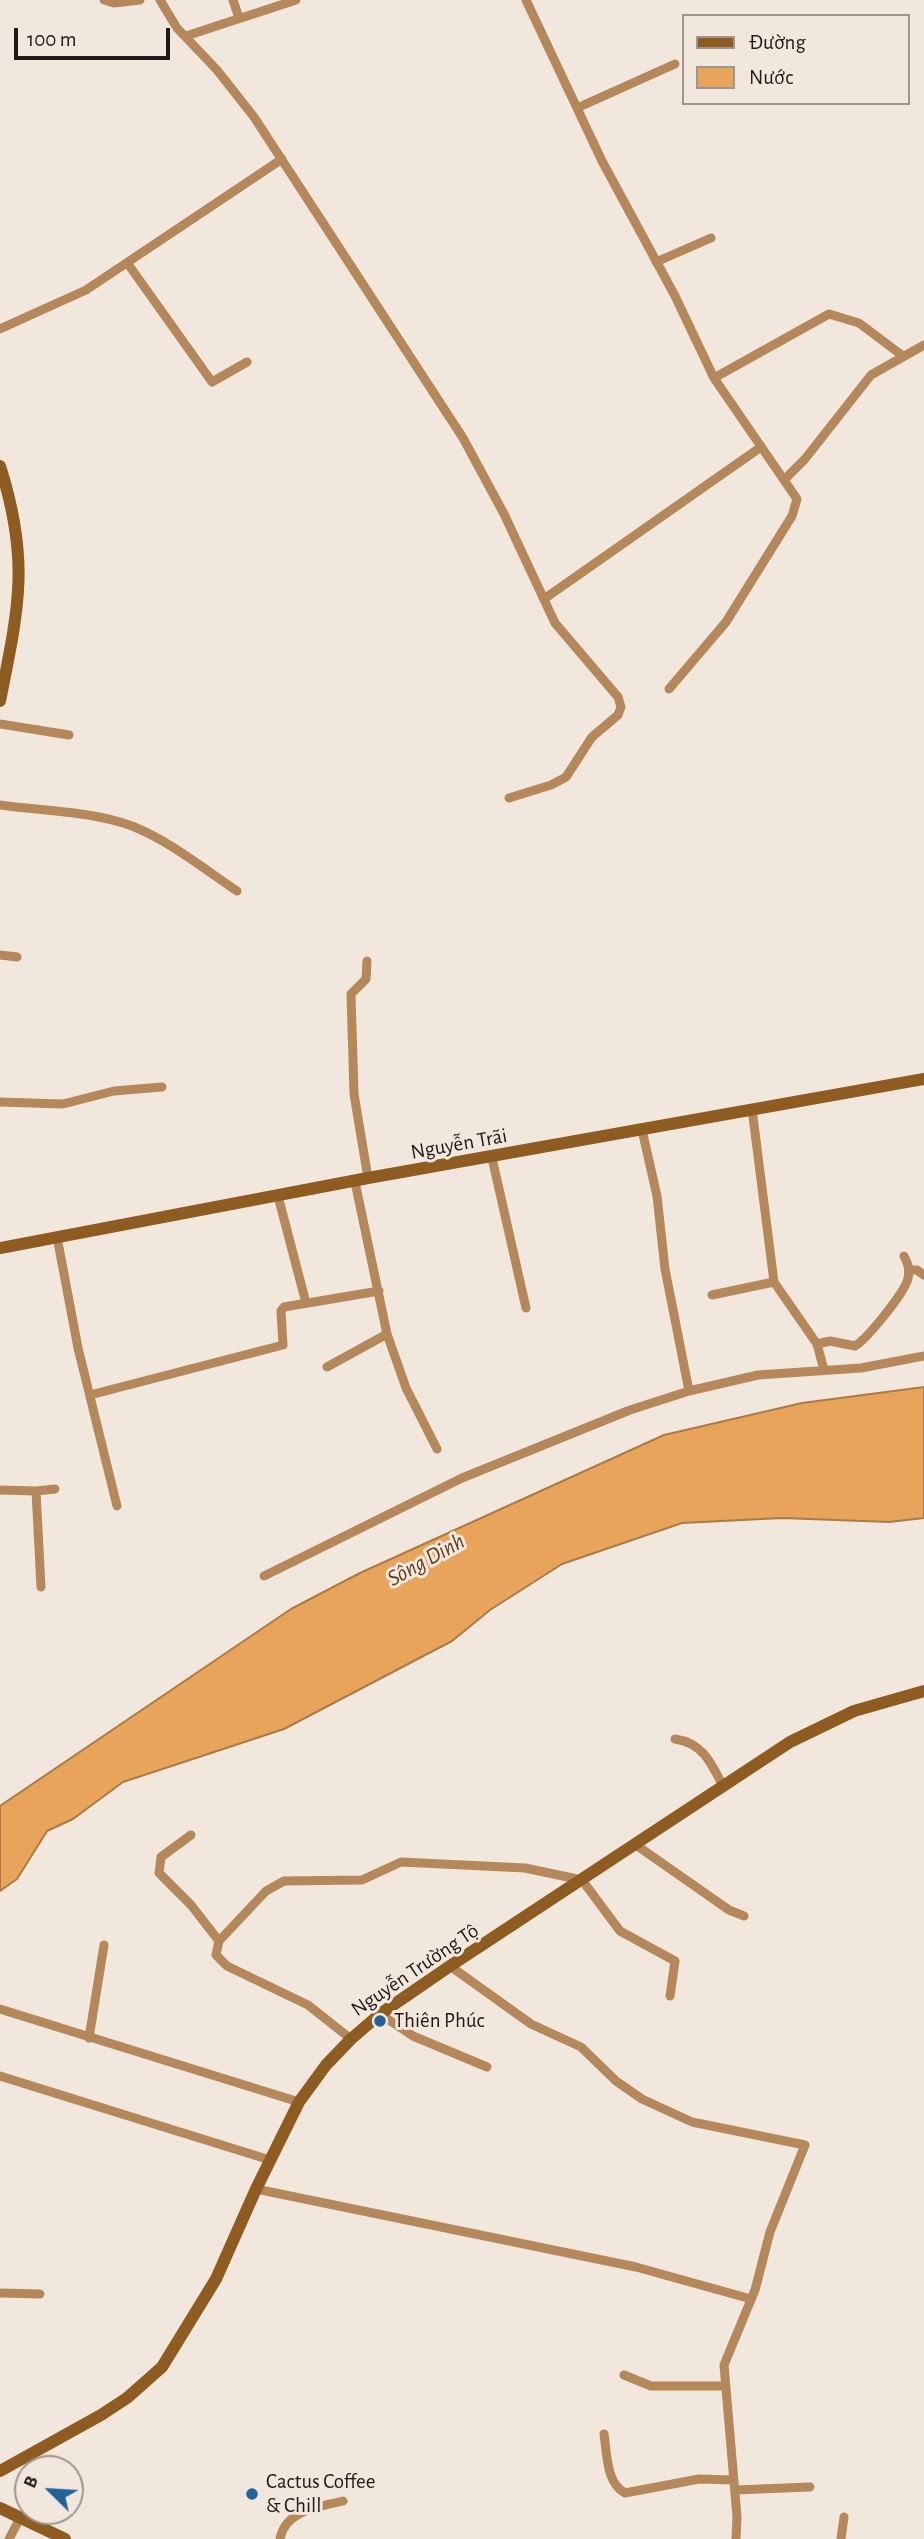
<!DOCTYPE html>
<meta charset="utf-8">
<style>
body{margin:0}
#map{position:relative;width:924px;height:2539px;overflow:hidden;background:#f2e7dd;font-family:"Alegreya Sans",sans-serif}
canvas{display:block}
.legend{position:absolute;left:682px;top:14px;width:228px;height:91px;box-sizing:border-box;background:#f2e7dd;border:2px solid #9d958e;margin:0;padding:9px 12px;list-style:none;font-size:21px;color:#1e1a17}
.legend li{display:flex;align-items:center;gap:14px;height:35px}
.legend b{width:35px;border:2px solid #9d958e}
.north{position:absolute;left:14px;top:2455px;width:70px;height:70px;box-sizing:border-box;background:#f2e7dd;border:2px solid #9d958e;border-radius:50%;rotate:294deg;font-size:19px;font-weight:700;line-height:28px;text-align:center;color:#1e1a17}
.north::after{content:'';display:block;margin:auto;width:24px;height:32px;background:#206399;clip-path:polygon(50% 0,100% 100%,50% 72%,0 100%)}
.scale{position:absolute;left:14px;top:28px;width:156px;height:32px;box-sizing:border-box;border:4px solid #1e1a17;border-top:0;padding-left:9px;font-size:21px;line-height:24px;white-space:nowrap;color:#1e1a17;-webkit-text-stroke:5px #f2e7dd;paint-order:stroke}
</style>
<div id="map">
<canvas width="924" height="2539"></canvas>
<ul class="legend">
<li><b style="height:9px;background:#8e5c20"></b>Đường</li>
<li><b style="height:19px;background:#e8a45a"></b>Nước</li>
</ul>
<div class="north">B</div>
<div class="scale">100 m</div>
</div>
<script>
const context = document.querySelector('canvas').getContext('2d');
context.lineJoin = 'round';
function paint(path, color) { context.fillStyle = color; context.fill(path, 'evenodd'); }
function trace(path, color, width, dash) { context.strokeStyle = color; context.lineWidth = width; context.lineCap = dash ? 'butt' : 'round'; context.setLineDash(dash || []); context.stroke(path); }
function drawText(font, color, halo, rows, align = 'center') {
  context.font = font + ' "Alegreya Sans",sans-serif'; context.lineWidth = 6; context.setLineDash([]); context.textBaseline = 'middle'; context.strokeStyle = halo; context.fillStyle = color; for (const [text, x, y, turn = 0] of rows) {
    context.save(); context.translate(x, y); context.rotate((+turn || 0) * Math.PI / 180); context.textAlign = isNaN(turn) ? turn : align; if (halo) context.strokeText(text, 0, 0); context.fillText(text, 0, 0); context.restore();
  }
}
const water = new Path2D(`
 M924,1387v131l-35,4 -107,-4 -100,5 -120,41 -72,46 -38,31 -168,88 -161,53 -50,37 -26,12 -30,48 -17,12v-85l291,-197 69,-36 304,-138 138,-32z`);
paint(water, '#e8a45a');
trace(water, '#ab7b46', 2);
trace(new Path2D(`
 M104,0l10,3 26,-3
 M160,0l17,28 40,42 37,47 209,321 41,76 51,109 63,74 3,10 -3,8 -26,22 -26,40 -15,8 -42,13
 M233,0l6,18
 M526,0l76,161 73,135 39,82 83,121 -5,17 -66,106 -57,67
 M186,36l110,-36
 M577,108l98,-44
 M656,262l55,-24
 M128,264l84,118 35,-20
 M0,329l86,-39 196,-131
 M714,378l115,-64 30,9 44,33
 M785,479l20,-20 66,-84 53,-30
 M544,599l217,-152
 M0,724l69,11
 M0,805c43,6 91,6 132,21 38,15 72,43 105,65
 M0,955l17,2
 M367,961l-1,18 -15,15 3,100 14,84
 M0,1102l63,2 51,-13 48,-4
 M752,1109l22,173 43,62 7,26
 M642,1130l15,66 8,73 24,122
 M492,1158l34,150
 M355,1182l32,152 19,54 31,61
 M278,1196l28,107
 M57,1237l21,111 39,158
 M909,1270h8l7,5
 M712,1295l62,-13
 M817,1344l13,-3 25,5c12,-7 51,-55 53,-68 2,-8 0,-15 -4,-22
 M327,1367l60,-33
 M90,1395l193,-50 -2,-34 3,-4 95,-16
 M0,1490l36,1 5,96
 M36,1491l19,-2
 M264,1576l198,-98 168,-68 59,-19 69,-16 103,-7 63,-12
 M675,1739c28,4 36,24 48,47
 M191,1835l-30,22 -2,16 32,32 28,36
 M636,1845l93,65 15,6
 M450,1966l81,58 50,23 35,34 26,18 50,23 113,23 -35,87 -15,58 -31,75 13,152 -1,22
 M0,2009l299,93
 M380,2014l33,22 74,31
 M89,2038l15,-93
 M351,2039l-43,-34 -81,-39 -11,-11 3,-14 47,-50 18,-10 78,-1 39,-18 124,6 57,12 38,51 55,30 -5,35
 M0,2076l270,84
 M256,2189l380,78 115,32
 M0,2293l40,1
 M624,2375l27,11h73
 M604,2434c3,19 2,49 21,59l74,-14 35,1
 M735,2490l75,-3
 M9,2539l11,-21
 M280,2539c5,-29 39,-32 63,-38
 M841,2539l3,-22`), '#b4885b', 9);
trace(new Path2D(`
 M0,466c30,94 19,141 0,235
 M0,1248l368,-70 556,-99
 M0,2471l101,-56 26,-17 35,-31 54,-88 40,-90 43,-87 27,-37 25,-26 29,-25 70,-48 340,-224 64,-31 70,-20
 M0,2508l65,31`), '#8e5c20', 12);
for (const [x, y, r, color] of [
 [380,2021,7,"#206399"],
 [252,2494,7,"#206399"]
]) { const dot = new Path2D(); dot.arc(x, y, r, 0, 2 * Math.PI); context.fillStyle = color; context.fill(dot); trace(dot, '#f2e7dd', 2.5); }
drawText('21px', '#1e1a17', '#f2e7dd', [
 ["Nguyễn Trãi",459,1144,-10],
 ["Nguyễn Trường Tộ",415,1970,-34]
]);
drawText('21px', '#1e1a17', '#f2e7dd', [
 ["Thiên Phúc",394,2021],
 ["Cactus Coffee",266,2482],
 ["& Chill",266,2506]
], 'left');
drawText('italic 23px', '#5c4021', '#f2e7dd', [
 ["Sông Dinh",426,1560,-29]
]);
</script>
